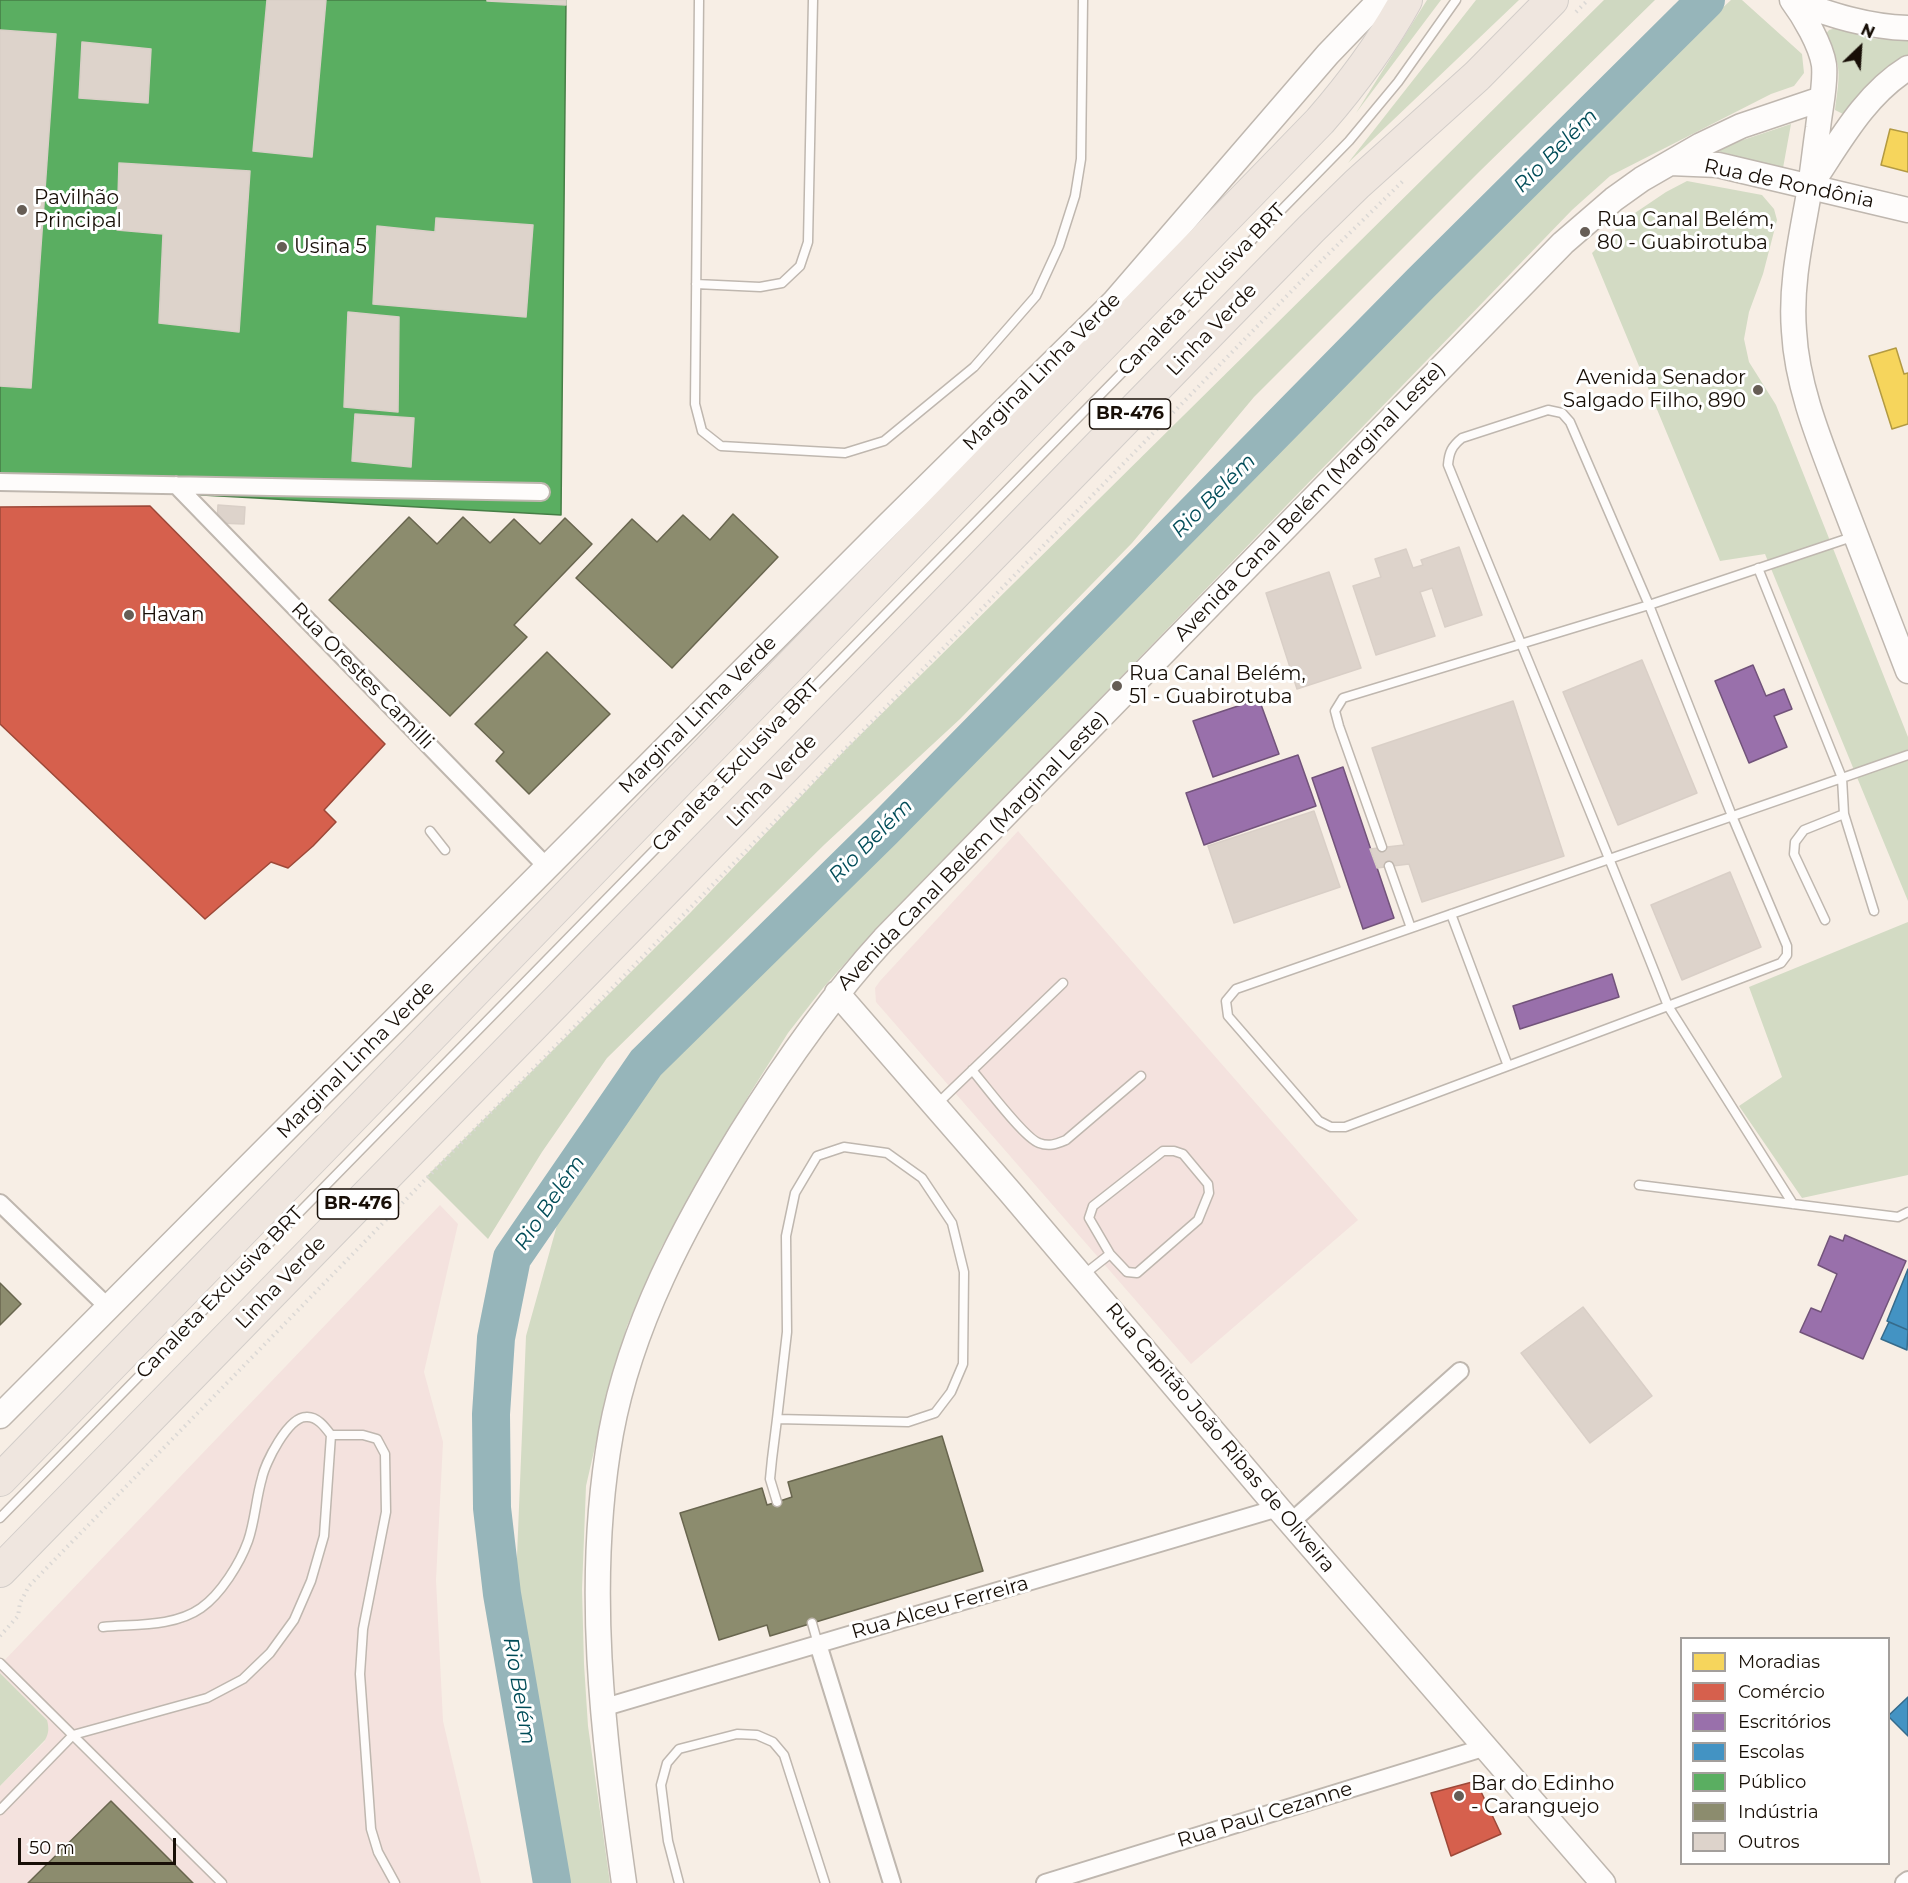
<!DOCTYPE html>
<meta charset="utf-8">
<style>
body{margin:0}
#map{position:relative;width:1908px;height:1883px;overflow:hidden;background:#f7eee5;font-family:Montserrat,sans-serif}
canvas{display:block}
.legend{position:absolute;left:1680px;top:1637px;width:210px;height:228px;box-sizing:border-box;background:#fff;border:2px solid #a39f9c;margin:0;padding:8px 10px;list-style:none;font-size:18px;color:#180f07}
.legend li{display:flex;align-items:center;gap:12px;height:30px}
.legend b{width:30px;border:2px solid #a39f9c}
.north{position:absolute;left:1830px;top:18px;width:60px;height:60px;-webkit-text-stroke:4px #fff;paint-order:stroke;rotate:25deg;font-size:16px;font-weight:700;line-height:24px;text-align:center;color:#180f07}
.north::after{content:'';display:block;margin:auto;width:21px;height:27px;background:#180f07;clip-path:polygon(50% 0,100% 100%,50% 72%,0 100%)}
.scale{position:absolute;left:18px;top:1838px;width:158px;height:27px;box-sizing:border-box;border:3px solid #180f07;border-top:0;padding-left:8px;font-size:18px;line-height:21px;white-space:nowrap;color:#180f07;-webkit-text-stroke:4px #fff;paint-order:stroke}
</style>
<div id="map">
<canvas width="1908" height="1883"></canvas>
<ul class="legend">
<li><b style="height:16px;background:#f6d55c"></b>Moradias</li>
<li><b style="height:16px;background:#d6604d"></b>Comércio</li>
<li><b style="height:16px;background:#9970ab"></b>Escritórios</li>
<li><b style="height:16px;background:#4393c3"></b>Escolas</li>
<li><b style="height:16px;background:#5aae61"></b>Público</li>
<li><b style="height:16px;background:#8c8c6e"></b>Indústria</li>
<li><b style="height:16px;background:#ddd3cb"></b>Outros</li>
</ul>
<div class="north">N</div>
<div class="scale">50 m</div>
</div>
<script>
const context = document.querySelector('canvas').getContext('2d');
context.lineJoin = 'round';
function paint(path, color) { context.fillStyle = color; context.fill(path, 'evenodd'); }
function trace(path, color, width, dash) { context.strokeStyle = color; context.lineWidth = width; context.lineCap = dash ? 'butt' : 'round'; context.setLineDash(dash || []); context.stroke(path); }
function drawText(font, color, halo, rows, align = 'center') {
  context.font = font + ' Montserrat,sans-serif'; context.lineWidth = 6; context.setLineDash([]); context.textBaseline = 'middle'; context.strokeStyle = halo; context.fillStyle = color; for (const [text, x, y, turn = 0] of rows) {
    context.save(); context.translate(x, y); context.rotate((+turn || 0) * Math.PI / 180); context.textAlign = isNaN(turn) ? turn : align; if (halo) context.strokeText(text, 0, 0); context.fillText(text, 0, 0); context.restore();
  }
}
paint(new Path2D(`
 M1018,831l340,389 -167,144 -315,-362 -1,-14 5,-7z
 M440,1205l18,19 -34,148 19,70 -7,138 7,141 38,162h-481v-97l45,-45 2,-22 -47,-46v-8z`), '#f4e2de');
paint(new Path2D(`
 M1427,0h14l-85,113z
 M1476,0h43l-171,163z
 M1731,0h11l60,54 2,19 -10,13 -23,8 -161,82 -38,34 -716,741 -33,37 -35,45 -39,62 -88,153 -34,78 -21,73 -20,87 -4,103 2,75 4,62 22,157h-44l-17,-87 -34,-191 11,-269 35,-125 92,-140 194,-192 694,-703z
 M1836,28l40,11 32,1v16l-44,33 -21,25 -8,-4c4,-33 9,-46 -11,-74l5,-6z
 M1791,124l-8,44 -70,-18z
 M1687,181l75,14 12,14 3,11 -14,54 -14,38 -5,27 5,23 27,43 132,332v164l-143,-347 -45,7 -128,-308 37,-36 37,-25z
 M1908,922v253l-106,23 -63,-92 43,-29 -33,-90z
 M0,1673l47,47c2,8 2,13 -2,20l-45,46z`), '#d3dbc4');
paint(new Path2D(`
 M1604,0h51l-175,171 -226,226 -122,146 -172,176 -135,125 -218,214 -65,94 -54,87 -62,-62 265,-265 156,-164z`), '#cfd8c1');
const homes = new Path2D(`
 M1890,129l18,4v39l-27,-7z
 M1896,348l8,26 4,-1v51l-16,5 -23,-73z`);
paint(homes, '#f6d55c');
trace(homes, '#b39a42', 1.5);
const shops = new Path2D(`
 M150,506l235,238 -61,66 12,12 -23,24 -25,22 -17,-6 -66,57 -205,-195v-217z
 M1476,1781l25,53 -50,22 -20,-63z`);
paint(shops, '#d6604d');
trace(shops, '#9d4838', 1.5);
const offices = new Path2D(`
 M1753,665l13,31 18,-7 8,20 -18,7 13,31 -38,16 -34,-82z
 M1259,699l20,55 -66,23 -20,-56z
 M1298,755l18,51 -112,39 -18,-52z
 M1343,767l51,151 -31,11 -51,-151z
 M1612,974l7,23 -99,32 -7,-23z
 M1845,1235l61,26 -43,98 -63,-27 11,-24 10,4 16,-38 -19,-9 12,-29 13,5z`);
paint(offices, '#9970ab');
trace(offices, '#72537a', 1.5);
const schools = new Path2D(`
 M1908,1269v61l-21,-9z
 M1889,1322l19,8 -1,20 -26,-11z
 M1908,1697v39l-20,-20z`);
paint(schools, '#4393c3');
trace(schools, '#366b8b', 1.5);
const public = new Path2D(`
 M0,0h566l-5,515 -377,-21 -184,-6z`);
paint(public, '#5aae61');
trace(public, '#467e46', 1.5);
const industry = new Path2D(`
 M733,514l45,43 -106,111 -96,-90 56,-59 25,23 26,-27 27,25z
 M409,517l28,27 26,-27 27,26 24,-24 26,25 25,-26 27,26 -78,81 13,12 -77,79 -121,-116z
 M547,652l63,62 -81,80 -33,-33 8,-9 -29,-28z
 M0,1283l21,21 -21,21z
 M942,1436l41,135 -213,65 -3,-11 -48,15 -39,-127 82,-25 5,17 10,-3 15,-5 -4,-15z
 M111,1801l82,82h-165z`);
paint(industry, '#8c8c6e');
trace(industry, '#69664f', 1.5);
trace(new Path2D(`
 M552,1883l-50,-289 -10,-86 -1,-94 5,-76 16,-80 134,-195 237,-233 538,-547 285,-283`), '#96b5ba', 38);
const building = new Path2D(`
 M267,0h59l-14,157 -59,-6z
 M487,0h79v5l-79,-4z
 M0,30l56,4 -25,354 -31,-2z
 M82,42l69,7 -3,54 -69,-5z
 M119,163l131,8 -11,161 -80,-9 4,-89 -46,-4z
 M436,218l97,7 -7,92 -153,-13 4,-78 58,6z
 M348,312l51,5 -1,95 -54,-5z
 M355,414l59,4 -3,49 -59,-6z
 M218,505l27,2 -1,17 -27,-1z
 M1459,547l23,68 -37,12 -13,-39 -12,4 15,44 -59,19 -23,-69 28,-9 -6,-18 31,-10 7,19 10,-3 -2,-5z
 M1329,572l32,96 -64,21 -31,-96z
 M1642,660l55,133 -79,32 -55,-133z
 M1513,701l51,155 -142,46 -13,-38 -32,4 -7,-19 34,-4 -32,-97z
 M1314,811l26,76 -106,36 -26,-77z
 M1730,872l31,75 -79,33 -31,-75z
 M1583,1307l69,89 -62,47 -69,-90z`);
paint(building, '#ddd3cb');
trace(building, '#d9cfc7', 1.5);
const lane = new Path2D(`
 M699,0l-4,404 7,27 19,15 124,7 39,-12 90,-74 62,-71 23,-50 16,-50 6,-37 2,-159
 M696,284l64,3 22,-4 18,-17 8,-24 5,-242
 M1548,410l14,3 8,9 79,183 83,211 55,130v9l-6,8 -113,43c-71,-181 -147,-361 -220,-541 1,-13 4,-19 14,-27z
 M1758,568l84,210 2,36 30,97
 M430,831l15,19
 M1382,847l-43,-121 -4,-15 8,-13 306,-93 206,-69
 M1389,866l22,62
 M1451,914l57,152
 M1825,920l-31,-66 1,-12 9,-12 40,-16
 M972,1070c13,15 52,68 67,73 10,4 17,1 27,-3l75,-64
 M936,1105l127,-122
 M1639,1185l259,32 10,-5
 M1793,1204l-125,-198 -323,121h-14l-12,-6 -91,-105 -2,-15 10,-12 672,-234
 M1082,1276l28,-22 -21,-36 4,-12 70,-55h11l9,3 25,30 1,9 -11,27 -61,53 -10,-1 -17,-18
 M777,1419l131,3 27,-9 16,-21 12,-28 1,-92 -12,-49 -30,-45 -35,-25 -43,-6 -27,9 -22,37 -9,43 1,96 -10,87 -5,40 -2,20 7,23
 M331,1435h32l14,4 8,15 1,58 -23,117 -3,45 11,155 7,23 17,31
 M0,1518l1349,-1377 49,-59 58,-82
 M812,1623l6,21
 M0,1663l222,220
 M0,1810l73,-75 134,-37 36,-19 27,-26 24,-33 17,-39 13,-45 7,-101c-6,-8 -14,-19 -25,-18 -18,0 -41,46 -44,61 -6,20 -7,43 -14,63 -8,22 -27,53 -47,67 -27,19 -66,16 -98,19
 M679,1883l-11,-42 -7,-56 6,-22 12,-14 58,-15 20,1 16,7 11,13 41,128`);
const street = new Path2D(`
 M0,482l541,10
 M176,485l371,382
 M0,1203l109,105
 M1291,1522l169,-151
 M818,1644l74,239
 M602,1708l676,-200
 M1045,1883l441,-136
 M1904,1883l4,-3`);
const secondary = new Path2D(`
 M1792,0c12,16 29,45 32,65 2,20 -4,43 -6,63 -3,20 -5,40 -8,59 -8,48 -20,95 -16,144 3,57 27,113 47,166 22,58 45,116 67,174
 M1793,1c38,14 75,26 115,27
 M1670,163l48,2 190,45
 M1814,180c27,-41 52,-86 94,-112
 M837,993l173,199 268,316 325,375
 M0,1416l887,-890 227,-224 214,-248 52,-54
 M624,1883c-21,-149 -40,-300 -13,-450 20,-108 73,-207 130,-300 43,-69 88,-134 143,-194l679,-696 51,-44 28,-20 59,-34 40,-19 80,-27`);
const highway = new Path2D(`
 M0,1480l1320,-1359c33,-38 62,-77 86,-121
 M0,1571l1311,-1342 46,-45 120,-108 75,-76`);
trace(lane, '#bfb7af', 11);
trace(street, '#bfb7af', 20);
trace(secondary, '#bfb7af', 27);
trace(highway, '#d2cdc9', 34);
trace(new Path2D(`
 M1576,12l12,-12
 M0,1636l18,-20 2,-13 9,-17 1289,-1322 87,-85`), '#dbd8d5', 4, [1.5, 4.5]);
trace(lane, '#fefcfb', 8);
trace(street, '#fefcfb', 16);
trace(secondary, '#fefcfb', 24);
trace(highway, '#efe6df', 32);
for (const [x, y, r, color] of [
 [22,210,6,"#665d55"],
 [1585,232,6,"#665d55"],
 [282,247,6,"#665d55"],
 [1758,390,6,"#665d55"],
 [129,615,6,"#665d55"],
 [1117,686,6,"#665d55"],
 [1459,1796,6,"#665d55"]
]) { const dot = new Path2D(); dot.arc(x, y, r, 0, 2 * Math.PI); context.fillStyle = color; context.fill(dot); trace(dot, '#fff', 2); }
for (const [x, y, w] of [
 [1130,414,81],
 [358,1204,81]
]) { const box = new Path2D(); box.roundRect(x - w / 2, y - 15, w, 30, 4.5); context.fillStyle = '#fff'; context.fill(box); trace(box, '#180f07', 1.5); }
drawText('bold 18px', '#180f07', null, [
 ["BR-476",1130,414],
 ["BR-476",358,1204]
]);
drawText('20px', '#180f07', '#fff', [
 ["Rua de Rondônia",1789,184,12],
 ["Canaleta Exclusiva BRT",1202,290,-46],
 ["Linha Verde",1212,330,-46],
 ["Marginal Linha Verde",1042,372,-45],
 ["Avenida Canal Belém (Marginal Leste)",1310,502,-46],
 ["Rua Orestes Camilli",362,676,46],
 ["Marginal Linha Verde",698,715,-45],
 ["Canaleta Exclusiva BRT",736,766,-46],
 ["Linha Verde",772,781,-46],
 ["Avenida Canal Belém (Marginal Leste)",973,851,-46],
 ["Marginal Linha Verde",356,1060,-45],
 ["Linha Verde",281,1283,-46],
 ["Canaleta Exclusiva BRT",220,1293,-46],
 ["Rua Capitão João Ribas de Oliveira",1220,1438,50],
 ["Rua Alceu Ferreira",940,1608,-16],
 ["Rua Paul Cezanne",1265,1815,-17]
]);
drawText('20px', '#180f07', '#fff', [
 ["Pavilhão",34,198],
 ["Principal",34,221],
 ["Rua Canal Belém,",1597,220],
 ["80 - Guabirotuba",1597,243],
 ["Usina 5",294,247],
 ["Avenida Senador",1746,378,"right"],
 ["Salgado Filho, 890",1746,401,"right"],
 ["Havan",141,615],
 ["Rua Canal Belém,",1129,674],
 ["51 - Guabirotuba",1129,697],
 ["Bar do Edinho",1471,1784],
 ["- Caranguejo",1471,1807]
], 'left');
drawText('italic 21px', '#004c58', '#fff', [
 ["Rio Belém",1556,151,-45],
 ["Rio Belém",1214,496,-45],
 ["Rio Belém",871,841,-45],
 ["Rio Belém",550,1203,-56],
 ["Rio Belém",519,1691,80]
]);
</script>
